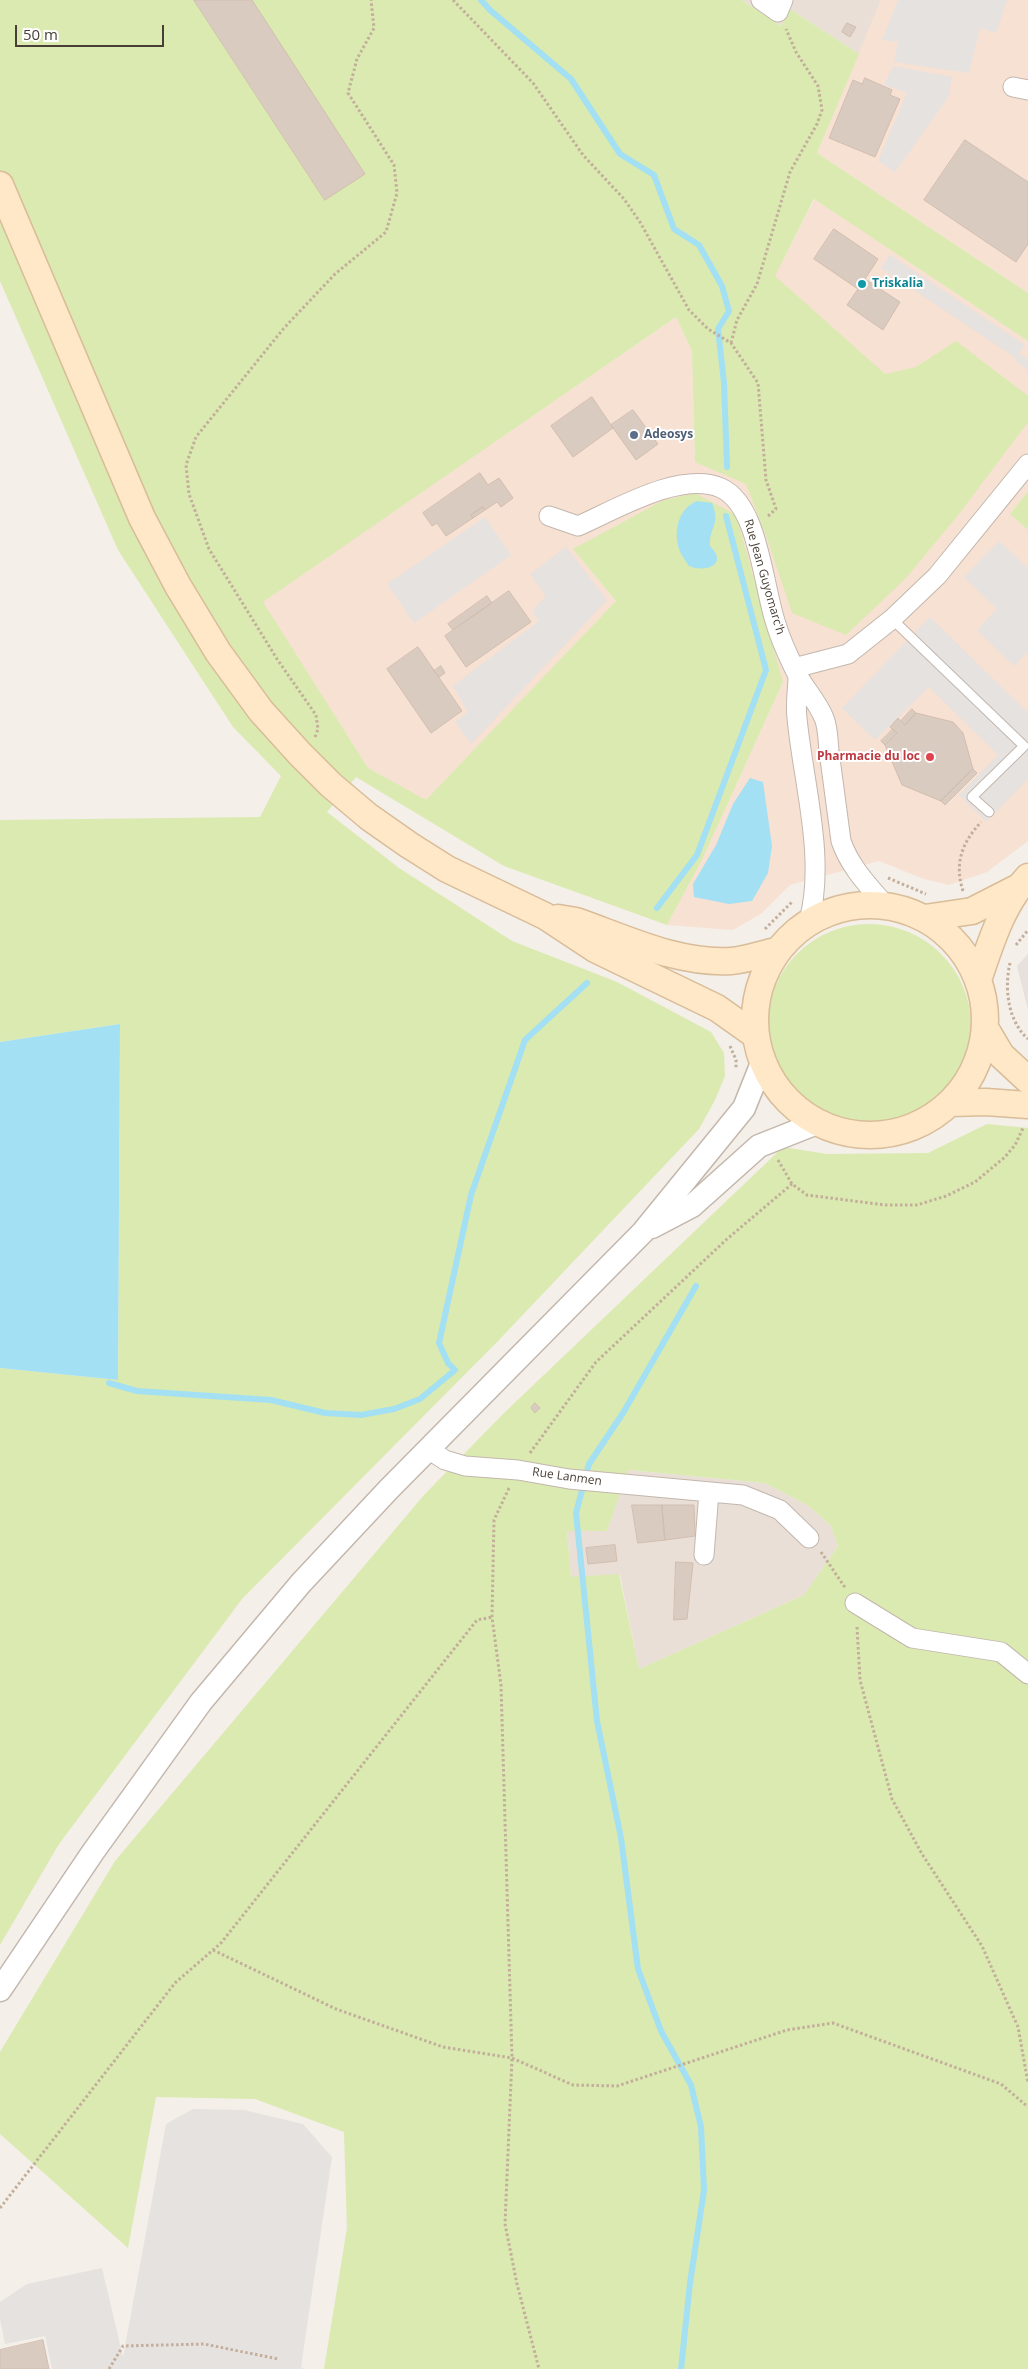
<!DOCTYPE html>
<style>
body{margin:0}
#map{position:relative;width:1028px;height:2369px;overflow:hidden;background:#f4efe8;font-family:"Open Sans",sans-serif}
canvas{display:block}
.scale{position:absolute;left:15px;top:25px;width:149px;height:22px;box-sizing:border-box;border:2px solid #483e36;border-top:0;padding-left:6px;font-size:15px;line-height:18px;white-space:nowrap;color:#483e36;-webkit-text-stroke:4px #fff;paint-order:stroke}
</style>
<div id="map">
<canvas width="1028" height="2369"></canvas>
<div class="scale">50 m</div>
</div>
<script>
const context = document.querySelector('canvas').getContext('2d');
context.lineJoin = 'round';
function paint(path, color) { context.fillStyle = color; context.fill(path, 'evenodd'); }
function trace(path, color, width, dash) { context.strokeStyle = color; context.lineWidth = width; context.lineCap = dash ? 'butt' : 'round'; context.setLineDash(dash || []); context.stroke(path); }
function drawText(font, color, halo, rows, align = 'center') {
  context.font = font + ' "Open Sans",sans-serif'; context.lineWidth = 4; context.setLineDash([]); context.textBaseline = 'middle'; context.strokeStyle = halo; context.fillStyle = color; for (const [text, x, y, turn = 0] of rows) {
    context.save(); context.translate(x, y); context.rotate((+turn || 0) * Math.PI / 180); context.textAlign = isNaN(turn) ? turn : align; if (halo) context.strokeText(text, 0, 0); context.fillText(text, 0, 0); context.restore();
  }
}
paint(new Path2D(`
 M742,0h139l-22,54 -69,-45 -9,17z
 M627,1470l138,13 44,23 22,20 7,20 -34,49 -165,74 -19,-94 -49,3 -4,-47h40z`), '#e9dfd6');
paint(new Path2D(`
 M881,0h147v293l-211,-140z
 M815,199l213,142v150l-18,23 18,16v311l-41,31 -38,13 -25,-6 -45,-18 -89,24 -28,28 -29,17 -66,-5 35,-65 81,-178 -210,-133 43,52 -190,200 -58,-33 -106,-166 414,-285 16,34 3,110 51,22 23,60 -16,-227z`), '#f7e1d3');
paint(new Path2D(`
 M1028,954v56l-11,-44z`), '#e7e0dd');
paint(new Path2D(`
 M0,0h742l39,26 9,-17 69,45 -42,99 211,140v48l-214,-142 -39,77 110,98 31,-7 40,-26 72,55v26l-69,92 -53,64 -60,57 -54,-22 -23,-69 -23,-60 -51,-22 -3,-111 -16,-34 -413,285 105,166 58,32 190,-199 -43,-52 89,-48 33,-8 41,22 47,167 -81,178 -35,65 -163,-59 -148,-89 -29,35 72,56 113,73 105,41 94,50 13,21 1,23 -10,24 -16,29 -201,212 -256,258 -183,245 -59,101v-577l118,12 2,-356 -120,18v-222l260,-3 21,-41 -48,-49 -115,-177 -118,-269z
 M1028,491v39l-18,-16z
 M767 1026a102 102 0 1 1 204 0a102 102 0 1 1-204 0Z
 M987,1124l41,4v1241h-704l23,-141 -3,-96 -89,-33 -99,-2 -28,151 -128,-114v-82l115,-191 309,-366 79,-81 280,-267 44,7 101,-1zM628,1470l137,13 44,23 22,20 7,20 -34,49 -165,74 -20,-95 -48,3 -4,-46h40z`), '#daeab0');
paint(new Path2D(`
 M898,0h109l-11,33 -16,-5 -11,45 -75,-11 4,-20 -16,-2z
 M893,66l59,11 -4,21 -53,74 -17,-11 29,-68 -23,-8z
 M890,255l135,90 -6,9 9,6v10l-13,-9 1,-3 -135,-90z
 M485,517l26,38 -97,68 -27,-39z
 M999,541l29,28v83l-14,14 -37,-36 20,-21 -33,-32z
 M566,547l41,53 -136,144 -16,-22 13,-10 -15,-26 86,-65 -7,-10 14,-15 -16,-22z
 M930,617l98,96v66l-42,43 -27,-27 39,-40 -69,-68 -54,53 -33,-32z
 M193,2109l51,1 59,14 29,33 -31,210 3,2h-252l-7,-33 -40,8 -5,-25v-17l27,-18 75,-16 21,89 43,-233z`), '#e6e2e0');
paint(new Path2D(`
 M697,501l15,2c9,22 -3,24 -2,43 19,19 -5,27 -21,20 -4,-6 -10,-14 -11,-21 -4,-18 2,-37 19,-44z
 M750,778l13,4 9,64 -4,27 -16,28 -23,3 -35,-7 -1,-13 23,-39 17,-41z
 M120,1024l-2,356 -118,-12v-326z`), '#a3e0f3');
trace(new Path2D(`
 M481,0l9,10 81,69 49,75 34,21 20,54 25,16 23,41 7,25 -11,18 6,54 3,84
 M657,908l40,-53 69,-185 -40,-154
 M109,1383l28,8 134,9 54,13 36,2 33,-6 26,-10 35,-29 -7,-7 -9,-20 32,-148 54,-155 62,-57
 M681,2369l9,-86 14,-93 -3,-63 -10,-42 -30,-54 -23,-62 -17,-131 -24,-117 -21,-208 13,-49 34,-51 73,-127`), '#a3e0f3', 6);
const building = new Path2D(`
 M194,0h58l113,174 -40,26z
 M847,23l9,4 -6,10 -8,-5z
 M865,78l27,12 -2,5 10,4 -25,58 -46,-19 24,-58 9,4z
 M965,140l63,42v62l-12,18 -92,-62z
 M834,229l44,30 -13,20 35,23 -17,28 -36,-25 11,-16 -44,-30z
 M592,397l21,31 -40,29 -22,-31z
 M633,410l25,34 -22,16 -25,-35z
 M480,473l8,12 11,-7 14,20 -12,9 -4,-5 -12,8 -2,-3 -12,8 2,3 -27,18 -9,-13 -5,3 -9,-13z
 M483,507l2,3 -12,8 -2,-3z
 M509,591l22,31 -65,45 -21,-31z
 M487,596l5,7 -39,27 -5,-6z
 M418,647l44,64 -31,22 -44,-64z
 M441,666l4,7 -6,4 -5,-6z
 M912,709l4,4 -11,12 -4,-4z
 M916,713l37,9 10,11 10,36 -32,32 -39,-16 -17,-40 12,-12 -7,-6 8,-9 7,7z
 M893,729l4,4 -12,12 -4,-4z
 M973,769l4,4 -32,32 -4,-4z
 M535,1403l5,5 -5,5 -4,-5z
 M632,1505h30l3,35 -27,3z
 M662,1505h32l1,31 -30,4z
 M615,1545l2,16 -29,3 -2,-16z
 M676,1562l17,1 -6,56 -13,1z
 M43,2340l6,29h-49v-19z`);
paint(building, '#dacbc0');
trace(building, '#d2beb0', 1);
const service = new Path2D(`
 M892,619l132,127 -52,51 17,15`);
const minor = new Path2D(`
 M761,0l17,12 5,-12
 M1013,87l15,3
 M549,516l29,10c37,-16 103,-56 143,-38 38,17 42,99 55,136 5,17 14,36 22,52 8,14 20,27 26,42 4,9 4,23 5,33 4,30 8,60 12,90 9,26 27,44 44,64
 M794,668l54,-14 44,-35 45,-43 91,-112
 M798,676c0,13 -3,28 -1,42 6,64 29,140 12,203
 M428,1449l17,11 20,6 53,4 51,9 174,16 37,15 29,28
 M704,1555l5,-63
 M855,1603l57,35 89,14 27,22`);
const tertiary = new Path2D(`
 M652,1227l40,-21 67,-60 58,-23
 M0,1990l93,-138 108,-150 100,-119 88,-94 254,-257 101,-124 18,-45`);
const secondary = new Path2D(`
 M0,185l142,333 36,68 40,66 43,59 39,43 31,31 38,32 40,28 38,24 98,47 50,33 122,59 38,27
 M755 1020a115 115 0 1 1 230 0a115 115 0 1 1-230 0Z
 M558,918l18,3c49,17 101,43 155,40 15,-1 31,-7 45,-10
 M925,918l47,-7 45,-23
 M978,980c12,-35 24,-76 50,-103
 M985,1028l16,27 27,25
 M950,1103l36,-1 42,3`);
trace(service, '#c3b7ad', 11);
trace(minor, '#c3b7ad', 21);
trace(tertiary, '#c3b7ad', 25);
trace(secondary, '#d9bc98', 29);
trace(new Path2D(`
 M453,0l80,83 50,72 41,44 16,23 49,88 19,19 23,14 27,40 8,97 10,29 -9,8
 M731,343l6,-23 20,-36 33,-112 27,-48 5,-14 -4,-24 -22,-34 -10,-23
 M315,737l3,-8 -2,-14 -39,-56 -68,-110 -20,-55 -3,-29 10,-28 88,-109 51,-54 51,-42 11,-39 -3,-28 -46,-72 9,-34 17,-31 -3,-28
 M888,878l38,16
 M963,891c-9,-28 -1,-48 18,-69
 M765,929l27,-27
 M1016,945l12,-15
 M1010,963c-6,26 -2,58 18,76
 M730,1046l6,14v8
 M778,1160l14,24 15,11 78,10h32l29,-9 29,-14 30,-25 10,-12 8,-17
 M530,1453l66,-91 131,-123 65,-55
 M509,1488l-15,32 -2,97 9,68 11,373 -7,166 12,60 22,85
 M821,1552l25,37
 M857,1627l3,53 32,119 30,55 60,92 36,81 10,56
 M213,1950l123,59 107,38 69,11 61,27 44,1 170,-56 46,-7 168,61 27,23
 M0,2208l175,-225 46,-40 256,-323 15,-3
 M109,2369l14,-23 81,-2 74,15`), '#c3ae9b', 3, [2.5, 2.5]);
trace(service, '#fff', 9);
trace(minor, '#fff', 19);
trace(tertiary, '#fff', 22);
trace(secondary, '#ffe8c8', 26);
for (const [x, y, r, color] of [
 [862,284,5,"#0f9aa8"],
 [634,435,5,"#5c6f8a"],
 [930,757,5,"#e0444e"]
]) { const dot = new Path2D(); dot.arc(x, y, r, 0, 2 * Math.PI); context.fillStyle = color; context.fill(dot); trace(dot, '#fff', 2); }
drawText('bold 12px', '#0d838f', '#fff', [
 ["Triskalia",872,284]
], 'left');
drawText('bold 12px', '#4e5e75', '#fff', [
 ["Adeosys",644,435]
], 'left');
drawText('12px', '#483e36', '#fff', [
 ["Rue Jean Guyomarc'h",764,577,74],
 ["Rue Lanmen",567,1477,8]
]);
drawText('bold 12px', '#be3a42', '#fff', [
 ["Pharmacie du loc",920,757]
], 'right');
</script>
